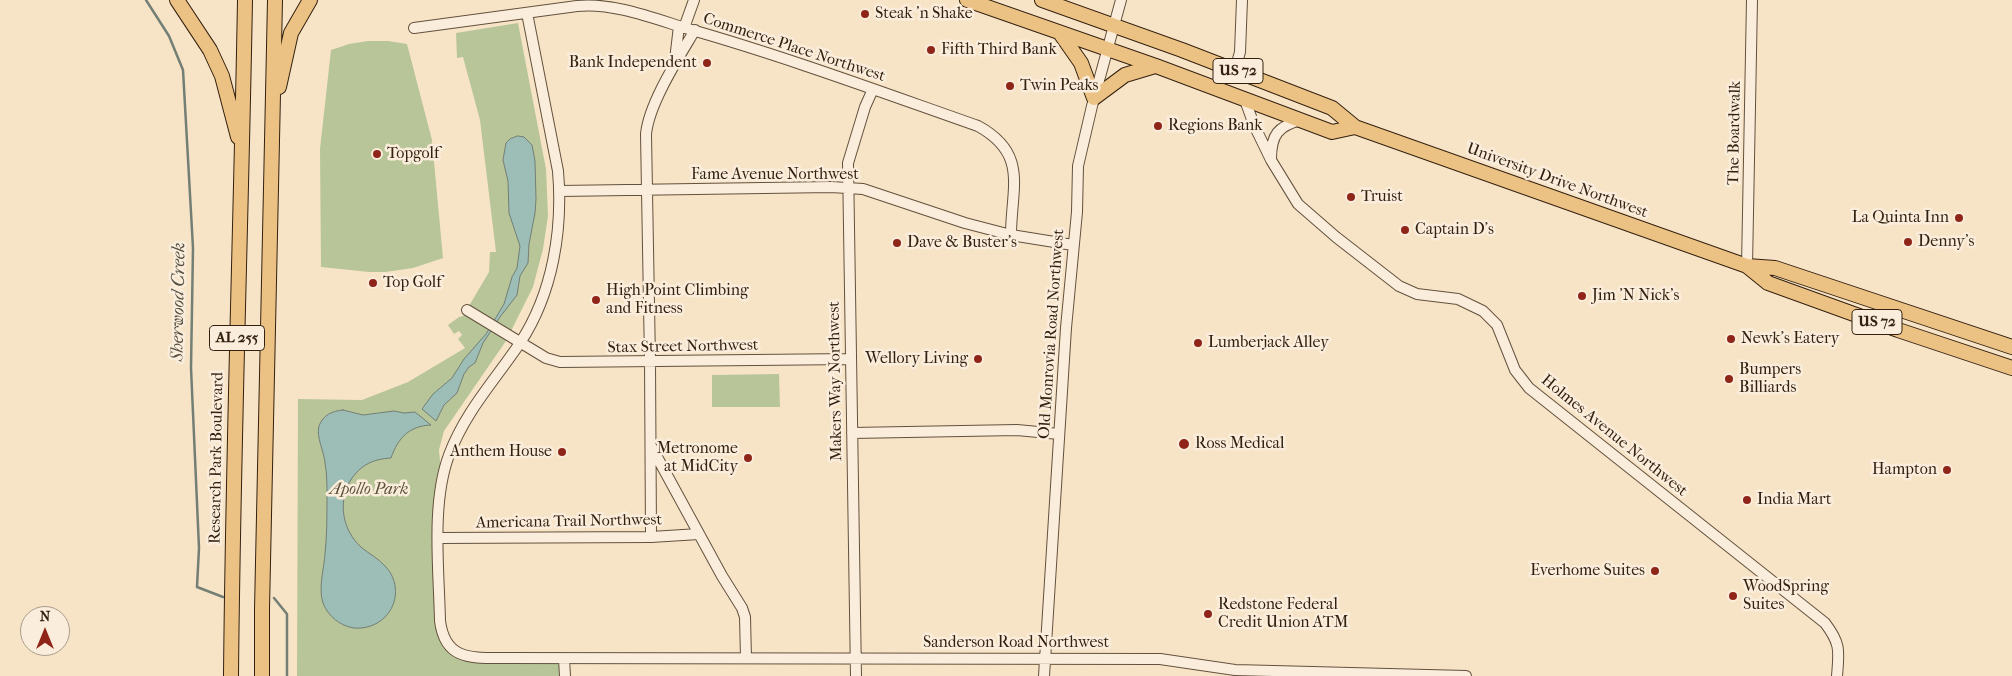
<!DOCTYPE html>
<style>
body{margin:0}
#map{position:relative;width:2012px;height:676px;overflow:hidden;background:#f7e4c7;font-family:"IM FELL French Canon",serif}
canvas{display:block}
.north{position:absolute;left:20px;top:606px;width:50px;height:50px;box-sizing:border-box;background:#faeddb;border:1px solid #aa9b89;border-radius:50%;rotate:0deg;font-size:14px;font-weight:700;line-height:20px;text-align:center;color:#33200f}
.north::after{content:'';display:block;margin:auto;width:18px;height:22px;background:#8f2418;clip-path:polygon(50% 0,100% 100%,50% 72%,0 100%)}
</style>
<div id="map">
<canvas width="2012" height="676"></canvas>
<div class="north">N</div>
</div>
<script>
const context = document.querySelector('canvas').getContext('2d');
context.lineJoin = 'round';
function paint(path, color) { context.fillStyle = color; context.fill(path, 'evenodd'); }
function trace(path, color, width, dash) { context.strokeStyle = color; context.lineWidth = width; context.lineCap = dash ? 'butt' : 'round'; context.setLineDash(dash || []); context.stroke(path); }
function drawText(font, color, halo, rows, align = 'center') {
  context.font = font + ' "IM FELL French Canon",serif'; context.lineWidth = 5; context.setLineDash([]); context.textBaseline = 'middle'; context.strokeStyle = halo; context.fillStyle = color; for (const [text, x, y, turn = 0] of rows) {
    context.save(); context.translate(x, y); context.rotate((+turn || 0) * Math.PI / 180); context.textAlign = isNaN(turn) ? turn : align; if (halo) context.strokeText(text, 0, 0); context.fillText(text, 0, 0); context.restore();
  }
}
paint(new Path2D(`
 M518,23l28,146 2,47 -5,33 -10,38 -27,54 -62,90 -5,19 3,33 -2,138 19,33 105,5 1,17h-268l1,-277 64,1 46,-18 57,-34 -7,-9 4,-4 -3,-4 -5,3 -6,-9 11,-8 4,-1 26,-44 1,-20h6l-16,-132 -17,-63 -6,1 -1,-25z
 M368,41h20l19,3 25,96 11,118 -30,10 -28,4h-16l-48,-5 -1,-118 11,-99 18,-6z
 M779,374l1,33h-68v-32z`), '#b8c599');
const water = new Path2D(`
 M518,136l6,1 8,8 3,16 1,38 -1,14 -6,31 -1,19 -8,13 -3,19 -17,22 -17,26 -8,20 -6,4 -5,7 -7,19 -13,12 -8,16 -14,-12 11,-15 19,-16 12,-19 22,-25 18,-30 8,-27 5,-9 3,-22 -11,-33 -1,-32 -5,-21 3,-17 4,-4z
 M343,410l20,5 31,-4 10,2 11,-1 16,13c-22,1 -33,13 -40,33 -17,1 -29,6 -39,20 -15,22 -10,52 9,69 8,7 17,11 24,19 14,14 14,37 0,51 -8,8 -19,12 -31,11 -14,-2 -26,-12 -31,-25 -5,-15 1,-34 2,-49 2,-19 2,-38 2,-57 0,-11 0,-23 -2,-34 -1,-12 -9,-26 -6,-37 4,-11 13,-15 24,-16z`);
paint(water, '#9dbeb7');
trace(water, '#737f74', 1);
trace(new Path2D(`
 M146,0l23,36 14,34 10,178 -2,120 8,180 -2,39 26,10
 M274,598l13,16v62`), '#737f74', 2.5);
const minor = new Path2D(`
 M527,13l31,158c5,58 -5,122 -38,172 -25,37 -55,69 -71,112 -18,48 -10,115 -9,166 5,38 29,37 61,37l659,1 75,11 231,6
 M414,28l163,-22c34,-4 76,12 108,22 99,28 196,64 293,98 51,28 33,62 33,109
 M684,28l10,-28
 M675,60l4,-34
 M1235,70l5,-18 2,-52
 M1245,100l9,25 17,35 27,44 38,33 63,49 18,8 41,5 25,12 14,14 18,45 14,18 296,235c16,21 14,28 12,53
 M1271,159c0,-24 7,-33 30,-39
 M560,191l271,-4 32,2 102,34 46,12 62,10
 M1747,266l5,-266
 M467,310l79,48 14,4 291,-3
 M852,433l165,-3 42,4
 M651,446l71,130 20,32 3,9 1,41
 M651,537l-1,-176 -4,-227c3,-31 33,-77 49,-104
 M439,538l212,-1 48,-3
 M564,659l1,17
 M856,676l-8,-513 17,-56 8,-18
 M1044,676l22,-348 11,-116 1,-46 14,-60 29,-106`);
const highway = new Path2D(`
 M177,0l33,50 12,26 16,61
 M967,0l189,66 176,66 23,-5
 M1042,0l140,50 150,58 23,19 392,139 28,2 237,79
 M1060,33l21,30 13,35 31,-23 30,-9
 M279,87l12,-54 19,-33
 M1747,266l21,17 130,47 114,38
 M231,676c2,-225 10,-451 14,-676
 M262,676v-67l13,-609`);
trace(minor, '#64513d', 12);
trace(highway, '#33200f', 16);
trace(minor, '#faeddb', 10);
trace(highway, '#ecc284', 14);
for (const [x, y, r, color] of [
 [865,14,5,"#8f2418"],
 [931,50,5,"#8f2418"],
 [707,63,5,"#8f2418"],
 [1010,86,5,"#8f2418"],
 [1158,126,5,"#8f2418"],
 [377,154,5,"#8f2418"],
 [1351,197,5,"#8f2418"],
 [1959,218,5,"#8f2418"],
 [1405,230,5,"#8f2418"],
 [1908,242,5,"#8f2418"],
 [897,243,5,"#8f2418"],
 [373,283,5,"#8f2418"],
 [1582,296,5,"#8f2418"],
 [596,300,5,"#8f2418"],
 [1731,339,5,"#8f2418"],
 [1198,343,5,"#8f2418"],
 [978,359,5,"#8f2418"],
 [1729,379,5,"#8f2418"],
 [1184,444,6,"#8f2418"],
 [562,452,5,"#8f2418"],
 [748,458,5,"#8f2418"],
 [1947,470,5,"#8f2418"],
 [1747,500,5,"#8f2418"],
 [1655,571,5,"#8f2418"],
 [1733,596,5,"#8f2418"],
 [1208,614,5,"#8f2418"]
]) { const dot = new Path2D(); dot.arc(x, y, r, 0, 2 * Math.PI); context.fillStyle = color; context.fill(dot); trace(dot, '#faeddb', 2); }
for (const [x, y, w] of [
 [1238,71,50],
 [1877,322,50],
 [237,338,55]
]) { const box = new Path2D(); box.roundRect(x - w / 2, y - 12.5, w, 25, 4); context.fillStyle = '#faeddb'; context.fill(box); trace(box, '#33200f', 1); }
drawText('bold 15px', '#33200f', null, [
 ["US 72",1238,71],
 ["US 72",1877,322],
 ["AL 255",237,338]
]);
drawText('16px', '#33200f', '#faeddb', [
 ["Steak 'n Shake",875,14],
 ["Fifth Third Bank",941,50],
 ["Bank Independent",697,63,"right"],
 ["Twin Peaks",1020,86],
 ["Regions Bank",1168,126],
 ["Topgolf",387,154],
 ["Truist",1361,197],
 ["La Quinta Inn",1949,218,"right"],
 ["Captain D's",1415,230],
 ["Denny's",1918,242],
 ["Dave & Buster's",907,243],
 ["Top Golf",383,283],
 ["High Point Climbing",606,291],
 ["and Fitness",606,309],
 ["Jim 'N Nick's",1592,296],
 ["Newk's Eatery",1741,339],
 ["Lumberjack Alley",1208,343],
 ["Wellory Living",968,359,"right"],
 ["Bumpers",1739,370],
 ["Billiards",1739,388],
 ["Ross Medical",1195,444],
 ["Metronome",738,449,"right"],
 ["at MidCity",738,467,"right"],
 ["Anthem House",552,452,"right"],
 ["Hampton",1937,470,"right"],
 ["India Mart",1757,500],
 ["Everhome Suites",1645,571,"right"],
 ["WoodSpring",1743,587],
 ["Suites",1743,605],
 ["Redstone Federal",1218,605],
 ["Credit Union ATM",1218,623]
], 'left');
drawText('16px', '#33200f', '#faeddb', [
 ["Commerce Place Northwest",794,48,18],
 ["The Boardwalk",1735,133,-89],
 ["Fame Avenue Northwest",775,175],
 ["University Drive Northwest",1557,181,20],
 ["Old Monrovia Road Northwest",1052,334,-86],
 ["Stax Street Northwest",683,347,-1],
 ["Makers Way Northwest",836,381,-91],
 ["Holmes Avenue Northwest",1614,436,39],
 ["Research Park Boulevard",217,458,-89],
 ["Americana Trail Northwest",569,522,-1],
 ["Sanderson Road Northwest",1016,643]
]);
drawText('italic 16px', '#5b5238', '#faeddb', [
 ["Apollo Park",369,490]
]);
drawText('italic 18px', '#534f41', '#faeddb', [
 ["Sherwood Creek",179,302,-89]
]);
</script>
